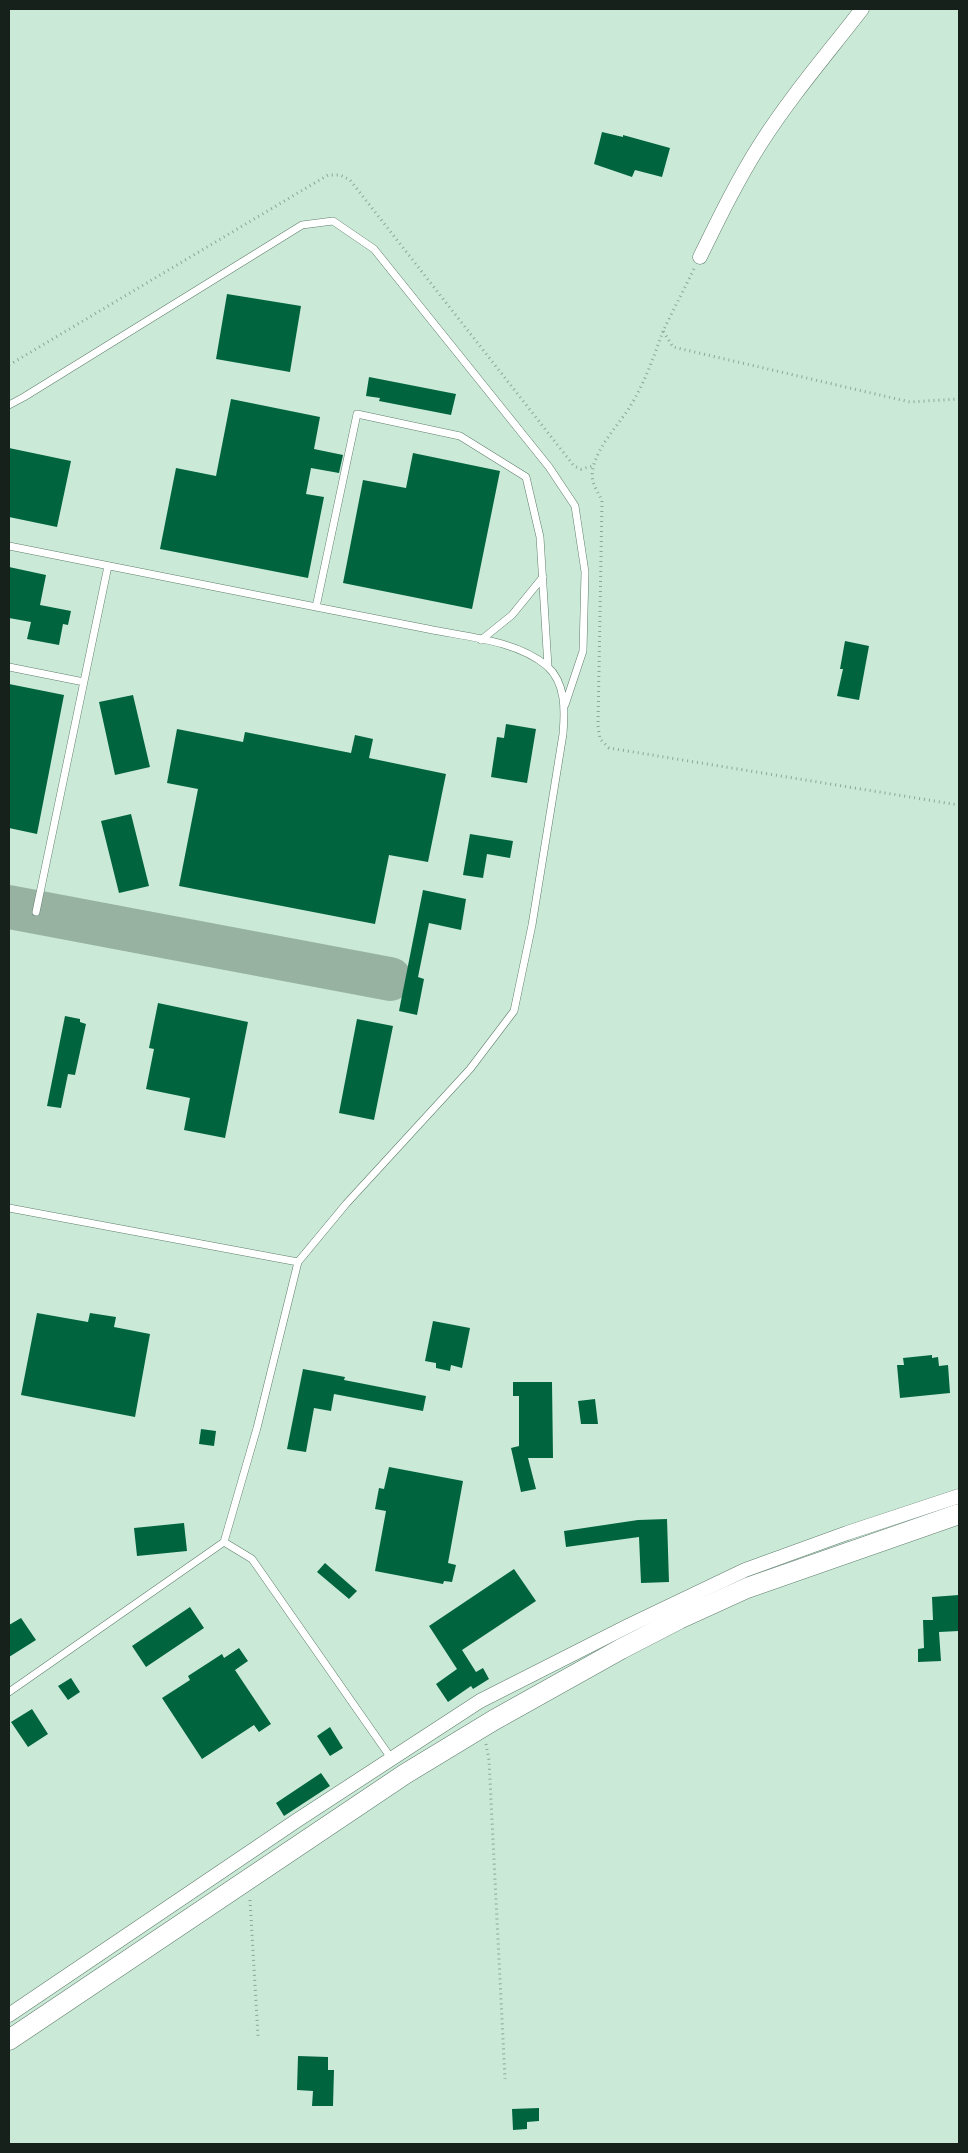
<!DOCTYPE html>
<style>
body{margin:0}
#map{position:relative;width:968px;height:2153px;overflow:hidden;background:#caead7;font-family:Rubik,sans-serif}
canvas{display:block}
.frame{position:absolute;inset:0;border:10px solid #15211a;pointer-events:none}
</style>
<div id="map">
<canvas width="968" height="2153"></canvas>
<div class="frame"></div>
</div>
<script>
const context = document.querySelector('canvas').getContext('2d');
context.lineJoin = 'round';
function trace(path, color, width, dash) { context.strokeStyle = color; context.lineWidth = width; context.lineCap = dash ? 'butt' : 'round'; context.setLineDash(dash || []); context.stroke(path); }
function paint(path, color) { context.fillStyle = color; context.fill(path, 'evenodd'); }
trace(new Path2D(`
 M9,907l381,72`), '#98b2a2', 44);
paint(new Path2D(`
 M602,132l21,5v-2l47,13 -8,29 -27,-7 -3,7 -38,-13z
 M227,294l74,12 -11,66 -74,-13z
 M369,377l87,17 -5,21 -72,-14 1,-3 -14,-2z
 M231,399l89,18 -6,32 29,6 -4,18 -28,-5 -5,26 18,3 -16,81 -148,-29 16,-81 40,8z
 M9,448l62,13 -14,66 -48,-10z
 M413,453l87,18 -28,138 -129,-26 20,-103 43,8z
 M9,567l37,8 -6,30 31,6 -3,14 -5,-1 -4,21 -32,-6 4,-17 -22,-4z
 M845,641l24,5 -10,54 -22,-4 6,-27h-3z
 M9,684l55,11 -27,139 -28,-6z
 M133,695l17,72 -35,8 -16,-73z
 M506,724l30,5 -9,54 -36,-6 6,-40 7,1z
 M177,729l66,13 2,-10 106,21 4,-18 18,4 -4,19 77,16 -18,88 -39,-7 -14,69 -196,-38 19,-97 -31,-6z
 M131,814l18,72 -30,7 -18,-72z
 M470,834l43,7 -3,17 -23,-4 -4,24 -20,-3z
 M423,890l43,9 -5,31 -32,-7 -11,54 6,2 -7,36 -18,-4z
 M158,1003l90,19 -23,116 -41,-8 6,-32 -44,-9 8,-40 -5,-1z
 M65,1016l15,3v3l6,2 -11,51 -7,-1 -7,34 -14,-2z
 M357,1019l36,7 -19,94 -35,-7z
 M37,1313l51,9 2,-9 26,4 -2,10 36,7 -15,83 -114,-22z
 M433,1321l37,7 -8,40 -11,-3 -1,6 -14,-3v-5l-11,-2z
 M932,1355v3l6,-1 1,9 9,-1 2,28 -50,5 -3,-33h7l-1,-7z
 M303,1369l42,8 -1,3 82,16 -3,15 -89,-17 -3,17 -17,-3 -8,44 -19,-3z
 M513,1382h39l1,76h-25l8,31 -15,3 -10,-44 8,-2v-50h-6z
 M595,1399l3,25h-17l-3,-23z
 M201,1429l15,2 -2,15 -15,-2z
 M389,1467l74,14 -15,82 8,2 -4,17 -8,-1 -1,3 -68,-13 11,-60 -11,-2 4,-21 5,1z
 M667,1519l2,63 -28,1 -2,-46 -73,10 -2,-16 74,-11z
 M184,1523l3,28 -50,5 -3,-28z
 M325,1563l32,28 -8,8 -32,-27z
 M514,1569l22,32 -74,49 14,22 7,-4 6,11 -16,10 -2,-3 -23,16 -12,-18 21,-15 -28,-43z
 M959,1595v36l-20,1 2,29 -23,1v-13l6,-1 -1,-28h10l-1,-23z
 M190,1607l14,21 -58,39 -14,-21z
 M21,1618l15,22 -27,17v-32z
 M239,1648l9,13 -13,9 36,54 -12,8 -5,-7 -52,34 -40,-61 28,-18 -2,-4 34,-22 2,4z
 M71,1678l9,14 -12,8 -10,-14z
 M32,1709l16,25 -20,13 -17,-25z
 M330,1727l13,21 -13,8 -13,-20z
 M321,1773l9,13 -46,30 -8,-13z
 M298,2056l30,1v13h6l-1,36h-21l1,-15 -16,-1z
 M539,2108v13l-12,1v7l-14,1 -1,-21z`), '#00653f');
const lane = new Path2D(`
 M9,405l15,-8 278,-172 31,-4 41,28 175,218 26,39 10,66 -2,79 -18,54
 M9,546l307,61
 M481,640l31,-25 31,-38
 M9,667l75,15
 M36,912l72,-346
 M9,1208l289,54
 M224,1542l28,17 139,199
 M9,1692l215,-150 33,-114 41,-166 48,-58 124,-135 44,-58 18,-86 31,-191c2,-23 3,-51 -16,-68 -31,-26 -81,-29 -119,-37 -37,-7 -75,-15 -112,-22l41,-193 103,22 66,41 14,60 8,130`);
const street = new Path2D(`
 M700,257c19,-39 38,-78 61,-114 30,-47 67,-90 101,-134
 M9,2015l287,-194 184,-120 150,-76 115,-55 102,-37 112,-37`);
const secondary = new Path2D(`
 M9,2040l396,-266 89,-54 127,-71 58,-30 68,-31 212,-74`);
trace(lane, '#607e6d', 8);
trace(street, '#607e6d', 15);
trace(secondary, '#607e6d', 21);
trace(new Path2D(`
 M694,269l-31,62 10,16 237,55 49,-3
 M663,331c-9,25 -18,51 -32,74 -12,20 -33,40 -38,63 -3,13 3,21 9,32l-4,226 2,13 9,9 350,57
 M9,365l319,-190h12l10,5 224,286 7,3 12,-3
 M486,1744l3,16 16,319
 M250,1900l8,136`), '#8da697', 3, [1, 4]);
trace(lane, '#fff', 7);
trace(street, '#fff', 14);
trace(secondary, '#fff', 20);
</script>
